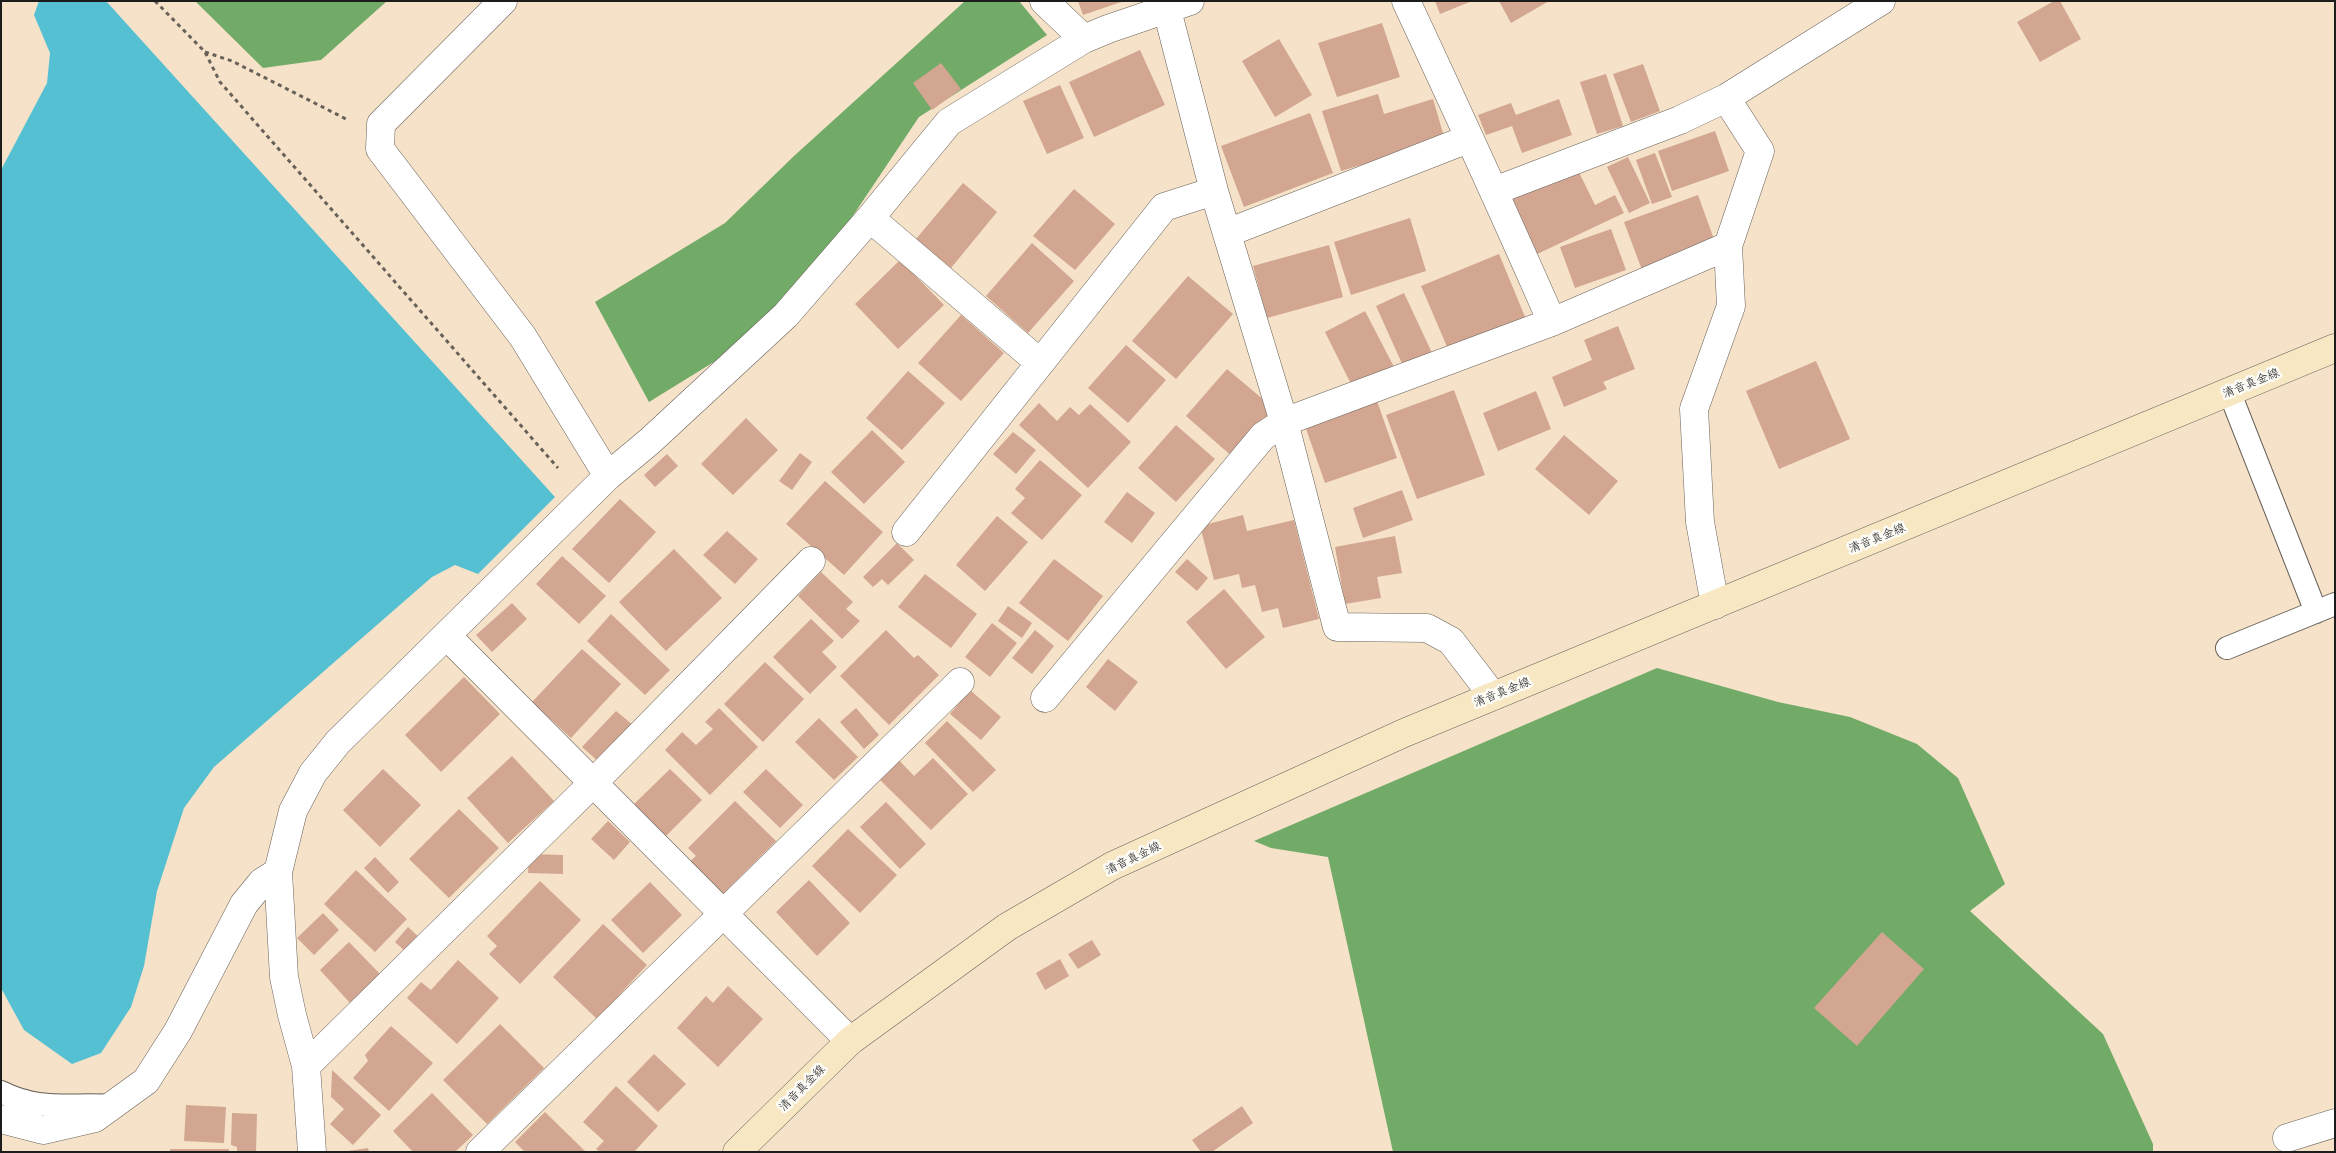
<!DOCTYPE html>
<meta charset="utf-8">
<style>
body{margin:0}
#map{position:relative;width:2336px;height:1153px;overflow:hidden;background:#f5e2c9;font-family:Mali,sans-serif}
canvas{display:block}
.frame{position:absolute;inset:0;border:2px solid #1c1c1c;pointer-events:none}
</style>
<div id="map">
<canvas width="2336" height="1153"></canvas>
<div class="frame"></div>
</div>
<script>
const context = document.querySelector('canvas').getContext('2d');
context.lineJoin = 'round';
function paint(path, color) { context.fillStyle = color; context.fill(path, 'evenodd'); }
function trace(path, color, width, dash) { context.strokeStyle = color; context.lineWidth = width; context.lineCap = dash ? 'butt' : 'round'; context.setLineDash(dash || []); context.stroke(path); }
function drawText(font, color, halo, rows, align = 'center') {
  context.font = font + ' Mali,"Klee One",sans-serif'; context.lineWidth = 5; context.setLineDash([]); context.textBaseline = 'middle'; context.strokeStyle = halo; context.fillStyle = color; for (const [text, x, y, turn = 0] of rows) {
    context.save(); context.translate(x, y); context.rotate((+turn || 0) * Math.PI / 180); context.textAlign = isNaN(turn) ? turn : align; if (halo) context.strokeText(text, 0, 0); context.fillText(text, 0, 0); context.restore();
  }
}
paint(new Path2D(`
 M195,1h192l-66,59 -58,8z
 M965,1h54l28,34 -128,82 -77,115 -104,115 -89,55 -54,-100 130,-79 69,-67z
 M1657,668l121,34 72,15 67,27 41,34 47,106 -35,27 133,123 50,110v8h-760l-65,-295 -57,-9 -17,-7z`), '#72aa68');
paint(new Path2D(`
 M39,1h67l449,496 -77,77 -23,-9 -23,12 -218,190 -30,41 -27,83 -13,75 -13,41 -30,46 -29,11 -48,-34 -23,-42v-818l46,-87 3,-30 -16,-38z`), '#55c0d1');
paint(new Path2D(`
 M1078,1h43v1l-38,13z
 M1435,1h37l-32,13z
 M1499,1h50l-38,22z
 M2054,1h6l21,38 -41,23 -23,-40z
 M1382,23l18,54 -63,20 -19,-54z
 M1279,39l33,56 -37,22 -33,-56z
 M1140,50l25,55 -71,32 -25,-55z
 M941,63l20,26 -29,21 -19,-27z
 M1643,64l17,47 -29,11 -18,-48z
 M1606,74l17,52 -26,8 -17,-52z
 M1060,85l24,53 -37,16 -24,-53z
 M1378,94l6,20 49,-15 12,41 -104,31 -19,-60z
 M1559,99l13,36 -50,18 -10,-27 -26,9 -8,-20 33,-12 5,12z
 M1310,113l23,60 -89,34 -23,-61z
 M1715,131l14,40 -57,20 -14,-40z
 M1655,153l17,44 -20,7 -16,-44z
 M1628,157l22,46 -21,10 -22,-46z
 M1576,166l19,39 20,-10 9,18 -91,43 -27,-56z
 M963,183l34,29 -46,56 -35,-29z
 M1074,189l41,35 -40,46 -42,-34z
 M1698,195l17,47 -73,28 -18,-48z
 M1410,218l16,53 -75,24 -17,-53z
 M1611,229l15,41 -51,18 -15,-41z
 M1032,243l42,38 -46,52 -42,-37z
 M1329,245l14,52 -76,21 -14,-52z
 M1499,254l29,70 -77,32 -30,-70z
 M900,260l44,45 -46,44 -43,-45z
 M1188,276l45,38 -57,65 -44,-38z
 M1404,293l29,62 -29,13 -28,-62z
 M1365,311l29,56 -41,21 -28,-56z
 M961,315l43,38 -43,48 -43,-38z
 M1618,326l17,43 -32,13 4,7 -43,18 -12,-30 40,-17 -8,-20z
 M1126,345l40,35 -38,43 -40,-35z
 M1816,361l34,78 -71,30 -33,-78z
 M1227,369l50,42 -42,48 -49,-43z
 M908,371l37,32 -43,47 -36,-32z
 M1454,390l31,85 -68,24 -31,-84z
 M1536,391l15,38 -53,22 -15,-38z
 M1377,401l20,57 -72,25 -20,-57z
 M1039,403l18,18 13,-14 9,8 11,-11 41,38 -43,46 -69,-63z
 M746,418l32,32 -45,45 -32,-31z
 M1176,425l39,34 -39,43 -38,-34z
 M872,430l33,32 -41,42 -33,-32z
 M1013,432l23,18 -20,24 -23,-20z
 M1564,435l54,46 -29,34 -54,-46z
 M800,453l12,9 -20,28 -13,-9z
 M667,454l11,12 -23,21 -11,-12z
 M1040,460l42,35 -40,45 -31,-27 14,-15 -10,-9z
 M825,481l58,51 -39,43 -58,-51z
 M1402,490l11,30 -50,18 -10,-30z
 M1127,492l28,21 -23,30 -28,-21z
 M620,499l36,33 -47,51 -37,-34z
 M1243,515l4,16 47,-11 25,99 -36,9 -5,-20 -16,4 -7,-27 -13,3 -3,-14 -25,6 -14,-54z
 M997,516l31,26 -43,49 -29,-26z
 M727,531l31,28 -23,25 -32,-29z
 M1395,536l7,37 -25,4 4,21 -36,6 -10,-57z
 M897,543l17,17 -26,25 -6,-6 -9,8 -10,-10z
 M674,549l48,49 -56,53 -47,-49z
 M562,556l44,40 -27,28 -43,-40z
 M1054,559l49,37 -35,45 -49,-38z
 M1187,559l21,19 -11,13 -22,-19z
 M821,572l32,30 -7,7 14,12 -18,18 -44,-43z
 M925,574l52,40 -26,34 -53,-41z
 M1224,589l41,48 -39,32 -40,-47z
 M512,603l15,16 -35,33 -16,-17z
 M1008,606l24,17 -10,15 -24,-17z
 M611,614l59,56 -25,25 -58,-54z
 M811,619l23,22 -12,11 15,15 -27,27 -37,-37z
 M992,623l25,20 -27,34 -25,-20z
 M886,630l28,28 4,-3 21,20 -50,50 -49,-49z
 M1035,630l19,16 -22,28 -20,-16z
 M582,649l39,35 -50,54 -39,-36z
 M1108,659l30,23 -23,29 -29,-24z
 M765,662l39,37 -41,43 -39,-38z
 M464,677l36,37 -59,58 -36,-37z
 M970,690l31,27 -20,23 -31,-26z
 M719,708l39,39 -48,48 -45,-45 17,-18 14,13 17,-16 -8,-7z
 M856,708l23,27 -15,14 -24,-27z
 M616,711l17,14 -34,37 -17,-15z
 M819,718l39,39 -24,23 -39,-38z
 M947,721l49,49 -23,22 -48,-49z
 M512,756l42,45 -46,42 -41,-45z
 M896,757l18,19 19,-18 35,36 -37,36 -55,-54z
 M383,769l38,36 -41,42 -37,-37z
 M670,769l32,31 -39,39 -32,-32z
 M766,769l37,36 -23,23 -37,-36z
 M735,801l41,40 -57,57 -33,-33 10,-9 -8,-8z
 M886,802l40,42 -26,25 -40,-42z
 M459,809l40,39 -50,50 -40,-39z
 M608,821l22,21 -16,18 -23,-21z
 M848,829l49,46 -37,38 -48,-47z
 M529,854l34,1v19l-35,-1z
 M375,857l24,25 -11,11 -24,-25z
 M356,870l51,49 -32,33 -51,-48z
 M809,880l41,43 -33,33 -41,-44z
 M540,881l41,39 -61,64 -31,-30 8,-8 -10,-10z
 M650,882l32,33 -39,38 -32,-33z
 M323,913l16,17 -25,25 -17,-17z
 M603,924l44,41 -50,54 -44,-42z
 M408,927l13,12 -13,15 -13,-12z
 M1882,932l42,37 -67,77 -43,-38z
 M1092,940l9,15 -23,14 -10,-15z
 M349,942l31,32 -30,29 -30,-33z
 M1060,959l9,17 -24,14 -9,-17z
 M458,960l41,38 -42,46 -50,-46 14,-16 10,8z
 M728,986l35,33 -45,48 -41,-39 29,-32 7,7z
 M500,1024l44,44 -57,56 -44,-44z
 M391,1026l42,37 -44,48 -36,-33 15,-17 -3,-6z
 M654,1054l32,30 -28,28 -31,-30z
 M332,1070l49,45 -28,30 -23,-21 14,-15 -13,-12z
 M616,1086l42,40 -24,26h-34l-4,-3 8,-8 -21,-19z
 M432,1093l41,42 -18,17h-42l-20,-21z
 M186,1105l40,2 -2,36 -40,-2z
 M1242,1106l11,17 -41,29h-11l-9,-12z
 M545,1112l41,40h-61l-10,-10z
 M232,1113l25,1 -1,38h-19v-5l-6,-2z
 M368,1148l1,4h-21v-1z
 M170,1149h59v3h-59z`), '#d2a690');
const lane = new Path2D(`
 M2229,391l87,221
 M2227,648l108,-44
 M1,1092c39,20 71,11 112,14`);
const street = new Path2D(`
 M503,1l-122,123 -1,25 143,188 85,139
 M1044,1l40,38
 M1406,1c50,107 99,214 146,321
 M1167,10l47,181 70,231 53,205 90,1 24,13 42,55
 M1494,191l186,-71 46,-22 155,-97
 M870,218l169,144
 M1227,233l241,-94
 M906,532l258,-325 50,-16
 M1715,605l-15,-83 -6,-113 37,-103 -3,-60
 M447,636l403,405
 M1045,698l218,-262 21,-14 268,-100 176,-76 32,-95 -34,-53
 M306,1066l287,-283 218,-222
 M1,1119l42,11 52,-12 51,-37 32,-50 66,-127 18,-22 16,-10
 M2287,1138l48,-15
 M312,1152l-6,-86 -14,-51 -8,-38 -6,-105 15,-61 20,-38 25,-31 270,-266 42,-35 136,-126 84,-97 79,-96 135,-83 24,-10 82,-28
 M480,1152l480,-470`);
const secondary = new Path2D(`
 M737,1152l113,-111 157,-114 105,-61 292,-133 931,-385`);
trace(lane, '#686159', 24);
trace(street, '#686159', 29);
trace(secondary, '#686159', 29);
trace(new Path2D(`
 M155,1l50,51 15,30 338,386
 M205,52l27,9 114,58`), '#686159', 3, [4, 4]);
trace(lane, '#fff', 22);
trace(street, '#fff', 28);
trace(secondary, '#f7e8c3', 28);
drawText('12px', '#1c1c1c', '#fdfcf7', [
 ["清音真金線",2251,383,-22],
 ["清音真金線",1877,538,-22],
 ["清音真金線",1502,692,-22],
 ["清音真金線",1133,858,-26],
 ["清音真金線",802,1088,-45]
]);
</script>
